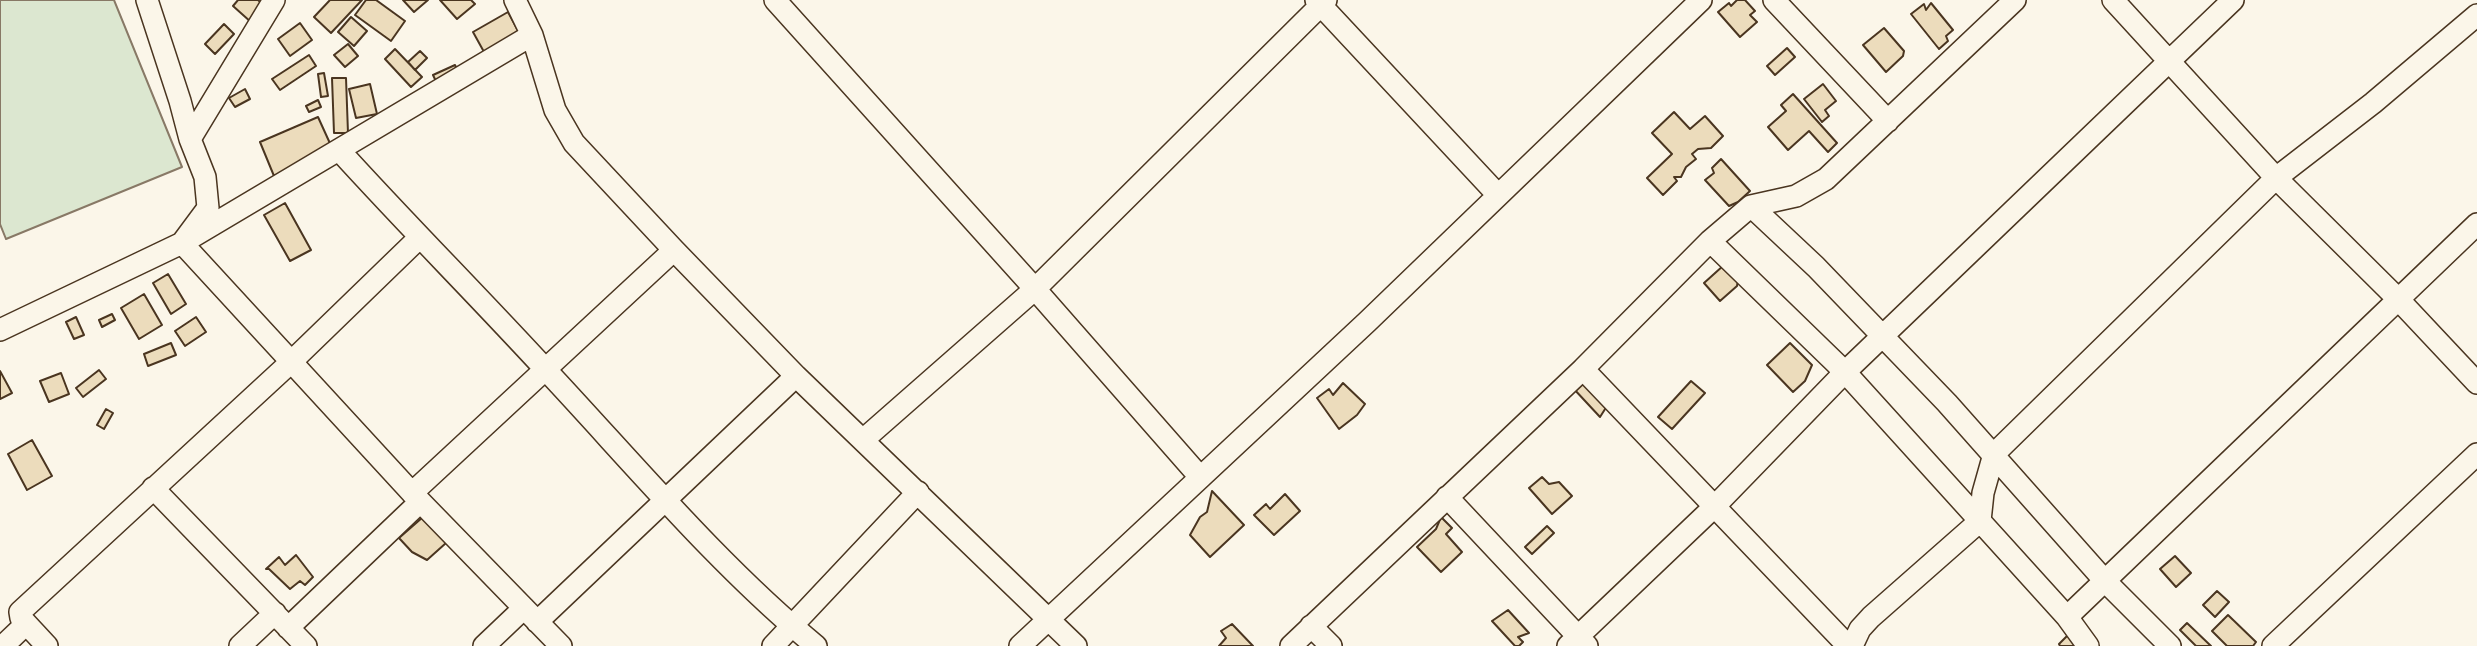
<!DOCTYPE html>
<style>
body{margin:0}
canvas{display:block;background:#fbf6e9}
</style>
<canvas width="2477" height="646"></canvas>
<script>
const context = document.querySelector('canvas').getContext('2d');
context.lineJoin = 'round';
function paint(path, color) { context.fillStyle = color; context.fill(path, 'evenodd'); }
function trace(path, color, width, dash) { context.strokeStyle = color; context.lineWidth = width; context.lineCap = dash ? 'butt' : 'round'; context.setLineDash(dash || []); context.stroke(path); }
const green = new Path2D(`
 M0,0h114l68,167 -176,72 -6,-15z`);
paint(green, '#dce7d0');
trace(green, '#887966', 2);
const building = new Path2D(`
 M238,0h20l9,8 -15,15 -19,-17z
 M330,0h32l-31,33 -17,-16z
 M366,0h10l29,21 -14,20 -36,-26z
 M403,0h25l-14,12z
 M440,0h31l4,4 -18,15z
 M1737,0h8l10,11 -5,4 7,7 -17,15 -22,-25 11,-9 2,3z
 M1931,3l22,27 -7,6 2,5 -9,8 -28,-35 13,-10 2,6z
 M508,12l16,30 -35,19 -16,-29z
 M351,17l16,14 -13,15 -16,-14z
 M300,23l12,17 -22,16 -12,-17z
 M224,24l10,10 -19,20 -10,-10z
 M1884,28l20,23 -1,5 -17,16 -23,-27z
 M348,44l10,12 -13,11 -11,-12z
 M1787,48l8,9 -20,18 -8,-9z
 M395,49l27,28 -11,10 -26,-28z
 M420,51l7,7 -12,12 -7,-8z
 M309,55l7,11 -36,24 -8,-11z
 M455,65l8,17 -22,10 -8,-17z
 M324,73l4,23 -7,1 -3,-23z
 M332,78h14l2,55h-14z
 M370,84l7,30 -21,4 -7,-29z
 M1823,84l13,17 -11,9 4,6 -7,6 -18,-23z
 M245,89l5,10 -15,8 -6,-9z
 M1793,94l44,49 -9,9 -19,-21 -21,19 -20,-23 18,-16 -5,-6z
 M318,100l3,7 -12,5 -3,-6z
 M1674,112l16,17 15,-13 18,20 -12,12 -13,1 -6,5 4,5 -10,8 -5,10h-7l3,4 -14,14 -16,-17 25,-24 -20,-21z
 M318,117l15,33 -59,26 -14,-34z
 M1721,159l29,32 -12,11 -9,4 -24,-26 9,-7 -2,-5z
 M285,203l26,47 -21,11 -26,-46z
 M1724,265l14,15 -1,6 -17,15 -16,-18z
 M168,274l18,30 -15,10 -18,-31z
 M144,294l18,31 -23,14 -18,-31z
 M112,314l3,6 -13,7 -3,-7z
 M76,317l8,18 -10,4 -8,-17z
 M196,317l10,15 -21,14 -10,-15z
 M171,343l5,12 -28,11 -4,-12z
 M1790,343l22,22 -7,16 -12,11 -26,-27z
 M99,370l7,9 -23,18 -7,-9z
 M0,371l12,22 -12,6z
 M61,373l8,21 -20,8 -9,-21z
 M1582,380l25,26 -7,11 -27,-29z
 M1691,381l14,12 -33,36 -14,-12z
 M1343,383l22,21 -8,11 -18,14 -22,-31 12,-9 4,6z
 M106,409l7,4 -9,16 -7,-4z
 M32,440l20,36 -25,14 -19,-36z
 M1542,477l7,7 10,-2 13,14 -20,18 -23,-26z
 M1212,491l32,34 -34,32 -20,-22 10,-18 7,-5z
 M1285,494l15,17 -26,24 -20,-20 12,-11 4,5z
 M423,517l23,26 -19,17 -15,-8 -13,-14z
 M1441,517l11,11 -6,6 16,18 -21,20 -24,-25 19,-18z
 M1547,526l7,7 -22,21 -7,-7z
 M296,555l17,22 -8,8 -5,-4 -10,8 -21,-20h-3l13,-12 6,8z
 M2175,556l16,17 -15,14 -16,-18z
 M2217,591l12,11 -14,15 -12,-12z
 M1508,610l21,23 -11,4 5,5 -4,4h-4l-23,-25z
 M2228,615l28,27 -3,4h-26l-15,-15z
 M2187,623l24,23h-15l-16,-16z
 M1232,624l21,22h-34l7,-8 -5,-7z
 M2069,634l8,12h-17l-1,-2z`);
paint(building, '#ecdcbc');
trace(building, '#4a3520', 2);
const minor = new Path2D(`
 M147,0l33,101 10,38 15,38 3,31 -26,35 230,250 149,153
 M515,0l17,35 23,75 19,33 100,107 122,126 280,270
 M775,0l260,289 165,188
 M1316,0l182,195
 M1774,0l114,121
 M2113,0l163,178 122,121 79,84
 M190,139l84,-139
 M339,150c68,75 139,146 207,220 88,94 171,194 270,276
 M1751,206l65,61 131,136 158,178 65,65
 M1710,241l135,131 222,245 21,29
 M0,330l182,-87 350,-208
 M1583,369l265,277
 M863,440l172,-151 291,-289
 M153,488l153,158
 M412,493l262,-243
 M1447,497l140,149
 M2067,617l410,-393
 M537,622l259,-246
 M1311,626l20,20
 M288,628l132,-126
 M3,646l23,-22
 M47,646l-26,-28 -1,-6 270,-249 129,-125
 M240,646l35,-33
 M484,646l40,-38
 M773,646l145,-154
 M1020,646l347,-324 334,-322
 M1291,646l292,-277 127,-128 41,-35 45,-10 30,-17 189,-179
 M1568,646l146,-139 131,-135 388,-372
 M1852,646l8,-17 11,-12 109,-96 3,-28 11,-39 282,-276 97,-75 104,-88
 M2273,646l204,-192`);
trace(minor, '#4a3520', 24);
trace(minor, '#fbf6e9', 21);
</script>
